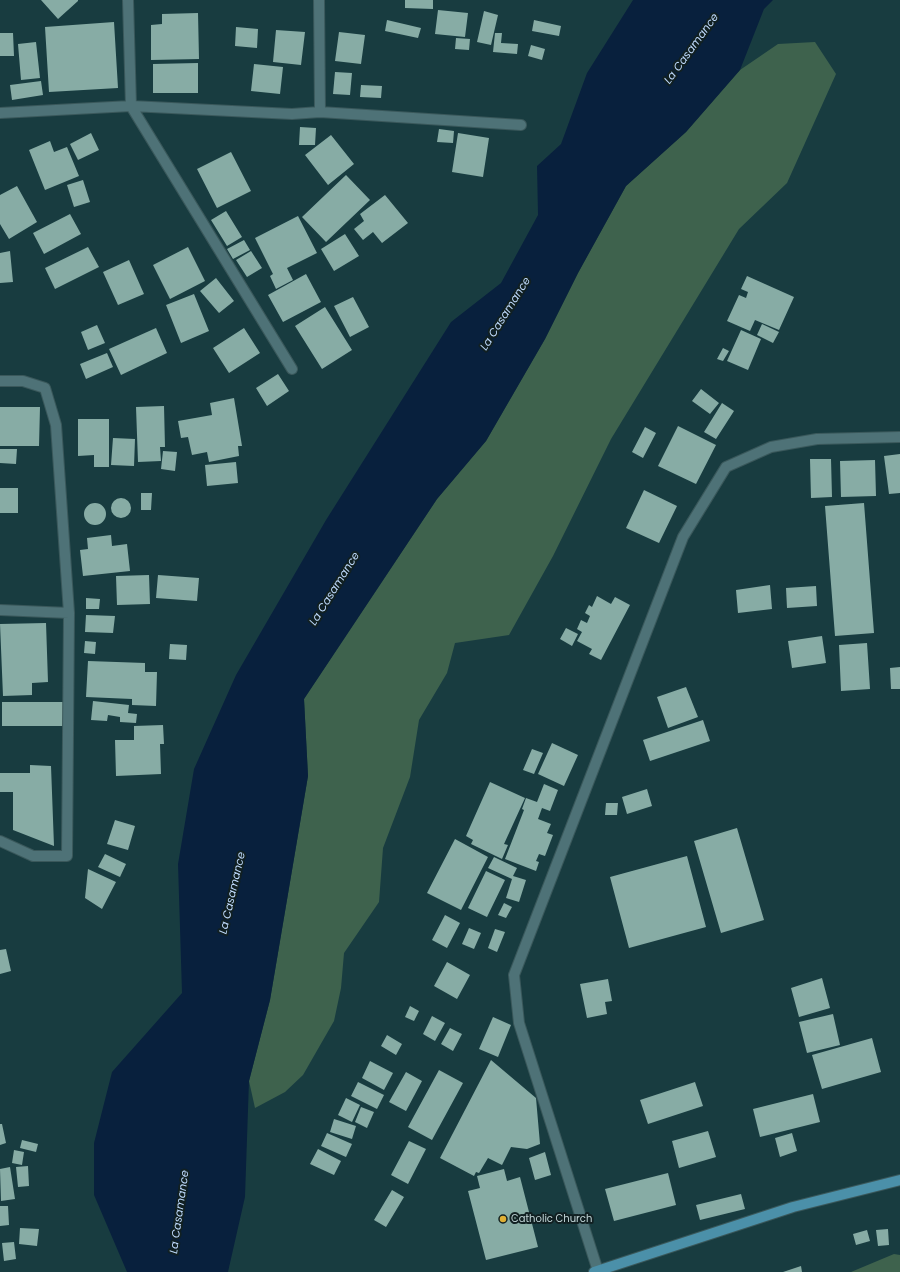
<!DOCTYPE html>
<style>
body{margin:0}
canvas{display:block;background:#183c40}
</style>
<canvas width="900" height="1272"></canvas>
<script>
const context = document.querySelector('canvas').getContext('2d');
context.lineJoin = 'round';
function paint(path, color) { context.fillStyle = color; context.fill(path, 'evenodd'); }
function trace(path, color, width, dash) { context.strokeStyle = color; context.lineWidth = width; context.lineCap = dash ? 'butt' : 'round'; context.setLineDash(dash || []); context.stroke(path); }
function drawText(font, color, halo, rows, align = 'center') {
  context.font = font + ' Poppins,sans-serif'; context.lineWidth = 4; context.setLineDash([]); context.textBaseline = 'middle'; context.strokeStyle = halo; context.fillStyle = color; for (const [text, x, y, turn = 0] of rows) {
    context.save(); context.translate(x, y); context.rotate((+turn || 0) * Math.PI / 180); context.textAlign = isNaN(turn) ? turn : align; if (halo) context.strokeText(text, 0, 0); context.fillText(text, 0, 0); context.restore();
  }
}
paint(new Path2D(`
 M815,42l21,32 -49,109 -48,46 -128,210 -58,117 -44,79 -54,8 -8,30 -28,47 -9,57 -27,71 -4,54 -35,51 -3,35 -7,33 -31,54 -18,17 -30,16 -6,-27 21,-81 38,-224 -4,-77 133,-200 49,-58 59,-102 33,-66 48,-87 60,-54 54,-62 38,-26z
 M894,1254l6,1v17h-49z`), '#3e624d');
paint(new Path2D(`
 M633,0h140l-9,9 -24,61 -54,62 -60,54 -48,87 -33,66 -59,102 -49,58 -133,200 4,77 -38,224 -21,81 -4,116 -17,75h-101l-33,-77v-52l18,-71 70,-79 -4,-129 16,-95 42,-94 90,-155 125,-198 50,-39 37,-68 -1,-49 24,-22 26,-71z`), '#08203d');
paint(new Path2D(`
 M41,0h37v1l-20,18z
 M405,0h28v9l-28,-1z
 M438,10l30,3 -3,24 -30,-3z
 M484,11l14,4 -7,30 -14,-3z
 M198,13l1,46 -48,1v-35l11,-1v-10z
 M387,20l34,8 -3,10 -33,-7z
 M534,20l27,6 -2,10 -27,-5z
 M114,22l4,66 -69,4 -4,-65z
 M236,27l22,2 -1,19 -22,-2z
 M276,30l29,2 -4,33 -28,-3z
 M339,32l26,3 -4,29 -26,-3z
 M0,33h13l1,23h-14z
 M495,33h7l-1,10 17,1 -1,10 -24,-2z
 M456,38l14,1 -1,11 -14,-1z
 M36,42l4,36 -19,2 -3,-36z
 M531,45l14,4 -3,11 -14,-4z
 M198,63v30h-45v-29z
 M254,64l29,3 -3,27 -29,-3z
 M335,72l17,1 -2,22 -17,-1z
 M41,81l2,14 -31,5 -2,-15z
 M361,85l21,1 -1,12 -21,-1z
 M300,127l16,1 -1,17h-16z
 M439,129l15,2 -1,12 -16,-1z
 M91,133l8,17 -21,10 -8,-16z
 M458,133l31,5 -6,39 -31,-5z
 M331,135l23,29 -26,21 -23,-30z
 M50,141l4,11 13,-5 12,29 -34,14 -16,-40z
 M231,152l20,39 -34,17 -20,-39z
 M346,175l24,25 -44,42 -24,-25z
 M83,180l7,22 -16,5 -7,-22z
 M17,186l20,36 -28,17 -9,-15v-29z
 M385,195l23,28 -26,20 -9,-11 -10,8 -9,-11 10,-8 -4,-7z
 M226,211l16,26 -15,9 -16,-26z
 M70,214l11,20 -37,20 -11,-21z
 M298,216l19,37 -30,15 6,12 -17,9 -6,-13 3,-2 -18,-36z
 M345,234l14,22 -25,15 -13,-22z
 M244,240l6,10 -17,9 -6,-10z
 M88,247l11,20 -44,22 -10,-21z
 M188,247l17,34 -35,18 -17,-34z
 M10,251l3,31 -13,1v-30z
 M251,251l11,17 -15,9 -11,-17z
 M129,260l15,34 -26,11 -15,-33z
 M306,274l15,28 -38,20 -15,-27z
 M747,276l47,21 -15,33 -24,-10 -5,11 -23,-10 12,-26 7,3 2,-6 -7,-3z
 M216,278l18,23 -15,12 -19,-22z
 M194,294l15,37 -28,12 -15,-38z
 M353,297l16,30 -19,10 -16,-31z
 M325,307l27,43 -30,19 -27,-43z
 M762,324l17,8 -6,11 -16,-8z
 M97,325l8,18 -17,7 -7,-18z
 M156,328l11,25 -46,22 -12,-26z
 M244,328l16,25 -31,20 -16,-25z
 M741,330l20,9 -13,31 -21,-9z
 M723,348l6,3 -6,10 -6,-2z
 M107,353l6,14 -27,12 -6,-15z
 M278,374l11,17 -22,15 -11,-18z
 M701,389l18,14 -9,11 -18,-13z
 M234,398l8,48h-4l1,10 -30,6 -2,-10 -15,3 -4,-18 -7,1 -3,-17 34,-6 -2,-12z
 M722,403l12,8 -18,28 -12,-7z
 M164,406l1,41h-5l1,14 -23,1 -2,-55z
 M0,407h40l-1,39h-39z
 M78,419h31v48h-15v-12l-16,1z
 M678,426l38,19 -20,39 -38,-18z
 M645,427l11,6 -13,25 -11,-6z
 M113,438l22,1 -1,27 -23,-1z
 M0,449h17l-1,15 -16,-1z
 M163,451l14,1 -2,19 -14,-2z
 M900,454v39l-11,1 -5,-38z
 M810,459h21l1,38 -21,1z
 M875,460l1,36 -35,1 -1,-36z
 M236,462l2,21 -31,3 -2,-21z
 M0,488h18v25h-18z
 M644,490l33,16 -18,37 -33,-15z
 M141,493h11l-1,17h-10z
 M111 508a10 10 0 1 1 20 0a10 10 0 1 1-20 0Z
 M84 514a11 11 0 1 1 22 0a11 11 0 1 1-22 0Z
 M864,503l10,130 -39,3 -10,-130z
 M111,535l1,11 15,-2 3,27 -47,5 -3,-26 8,-1 -1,-11z
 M149,575l1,29 -33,1 -1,-29z
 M158,575l41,3 -2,23 -41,-3z
 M770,585l2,24 -34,4 -2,-23z
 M816,586l1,20 -30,2 -1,-20z
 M597,596l14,8 4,-7 15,8 -29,55 -12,-6 3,-5 -15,-8 5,-9 -5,-3 4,-9 6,3 3,-7 -5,-3 4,-8 3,2z
 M86,598l14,1 -1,10h-13z
 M86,615l29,1 -2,17 -28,-1z
 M46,623l2,59 -16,1v12l-29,1 -3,-72z
 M566,628l12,6 -6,12 -12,-7z
 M822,636l4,27 -34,5 -4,-27z
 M85,641l11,1 -1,12 -11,-1z
 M867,643l3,46 -29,2 -2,-46z
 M170,644l17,1 -1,15 -17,-1z
 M88,661l57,2v9h12l-1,34 -24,-1v-6l-46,-2z
 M900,667v22h-9l-1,-21z
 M686,687l12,30 -30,11 -11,-31z
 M93,701l36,4 -1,8 9,1 -1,9 -16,-1v-5l-12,-2 -1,6 -16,-1z
 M2,702h62l-1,24h-61z
 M703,720l7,21 -60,20 -7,-21z
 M163,725l1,19h-4l1,30 -45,2 -1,-36h19v-14z
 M552,743l26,12 -14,31 -26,-12z
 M532,749l11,4 -9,21 -11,-4z
 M30,765l21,1 3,80 -41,-16v-38h-13v-19h30z
 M490,782l35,16 -21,46 4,1 -6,14 -31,-15 2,-4 -7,-4z
 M544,784l14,6 -8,21 -8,-3 -4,11 13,5 -4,9 6,2 -8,21 -6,-2 -3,7 3,1 -3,9 -31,-12 19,-49 -2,-1 4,-11 11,4z
 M647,789l5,17 -25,8 -5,-17z
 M606,803h12l-1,12h-12z
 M115,820l20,6 -7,24 -21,-6z
 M737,828l27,92 -43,13 -27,-92z
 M455,839l33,18 -27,53 -34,-17z
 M105,854l21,10 -6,13 -22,-10z
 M687,856l19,71 -77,21 -19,-71z
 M494,857l23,11 -4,8 13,4 -7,22 -13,-4 6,-19 -24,-11z
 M88,869l28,13 -14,27 -17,-11z
 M486,871l19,9 -18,37 -19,-9z
 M504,903l8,4 -6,11 -8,-3z
 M445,915l15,8 -13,25 -15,-8z
 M469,928l12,5 -7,16 -12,-5z
 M495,929l10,3 -8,20 -9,-4z
 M6,949l5,22 -11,3v-24z
 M447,962l23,13 -13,24 -23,-13z
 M822,978l8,30 -31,9 -8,-29z
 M608,979l4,22 -7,1 2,12 -20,4 -7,-34z
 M410,1006l9,5 -5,10 -9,-4z
 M833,1014l7,31 -33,8 -8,-31z
 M432,1016l13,7 -10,18 -12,-7z
 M493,1017l18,8 -13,32 -19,-8z
 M450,1028l12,6 -9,17 -12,-7z
 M387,1035l15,9 -6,11 -15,-9z
 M872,1038l9,34 -59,17 -10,-34z
 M491,1060l45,38 4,46 -13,5 -16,-2 -9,18 -14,-7 -9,15 -3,-1 -2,4 -34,-18z
 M370,1061l23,12 -9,17 -22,-12z
 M439,1070l24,13 -31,57 -24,-13z
 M406,1072l16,9 -16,30 -17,-9z
 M358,1082l26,13 -7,14 -26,-13z
 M695,1082l8,24 -55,18 -8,-24z
 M813,1094l7,28 -60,15 -7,-28z
 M346,1098l14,7 -8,17 -14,-7z
 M361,1107l13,5 -7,16 -12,-6z
 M334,1119l22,7 -4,13 -22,-7z
 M0,1124h2l4,19 -6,2z
 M708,1131l8,26 -37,11 -7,-27z
 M327,1133l25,11 -6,13 -25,-11z
 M792,1133l5,18 -17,6 -5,-19z
 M22,1140l16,4 -2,8 -16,-4z
 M409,1141l17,8 -18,35 -17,-9z
 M318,1149l23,12 -7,14 -24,-11z
 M14,1150l10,2 -2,13 -10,-2z
 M545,1152l6,23 -16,5 -6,-22z
 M28,1166l1,20 -11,1 -2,-20z
 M10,1167l5,32 -14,2 -1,-32z
 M504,1169l3,12 13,-4 18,70 -52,13 -18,-69 12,-3 -3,-12z
 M668,1173l8,32 -62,16 -9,-32z
 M392,1190l12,7 -18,30 -12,-7z
 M741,1194l4,15 -45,11 -4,-15z
 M0,1206h8l1,19 -9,1z
 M20,1228l19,1 -2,17 -18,-2z
 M888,1229l1,16 -11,1 -2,-16z
 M867,1230l3,11 -14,4 -3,-11z
 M14,1242l2,17 -12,2 -2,-18z
 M801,1266l1,6h-19z`), '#87aca5');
const street = new Path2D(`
 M128,0l3,106 161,263
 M320,112l201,13
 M0,113l131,-7 161,8 28,-2 -1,-112
 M0,381h23l22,7 11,37 13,188 -2,243h-34l-33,-15
 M0,610l69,3
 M598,1271l-79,-248 -5,-48 169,-438 43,-70 45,-20 46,-8 83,-2`);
const primary = new Path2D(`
 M594,1272l199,-65 107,-27`);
trace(street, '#3a585b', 12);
trace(primary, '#3a585b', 12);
trace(street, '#4e7277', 10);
trace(primary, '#4b90a9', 10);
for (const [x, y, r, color] of [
 [503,1219,4,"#e0b034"]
]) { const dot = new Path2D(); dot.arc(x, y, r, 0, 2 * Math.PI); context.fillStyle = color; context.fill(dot); trace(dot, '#112022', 1.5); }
drawText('10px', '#c3d6d8', '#112022', [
 ["Catholic Church",511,1219]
], 'left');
drawText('italic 11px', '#bfdafc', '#112022', [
 ["La Casamance",692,49,-54],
 ["La Casamance",506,314,-58],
 ["La Casamance",335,589,-58],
 ["La Casamance",233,893,-77],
 ["La Casamance",180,1212,-82]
]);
</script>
